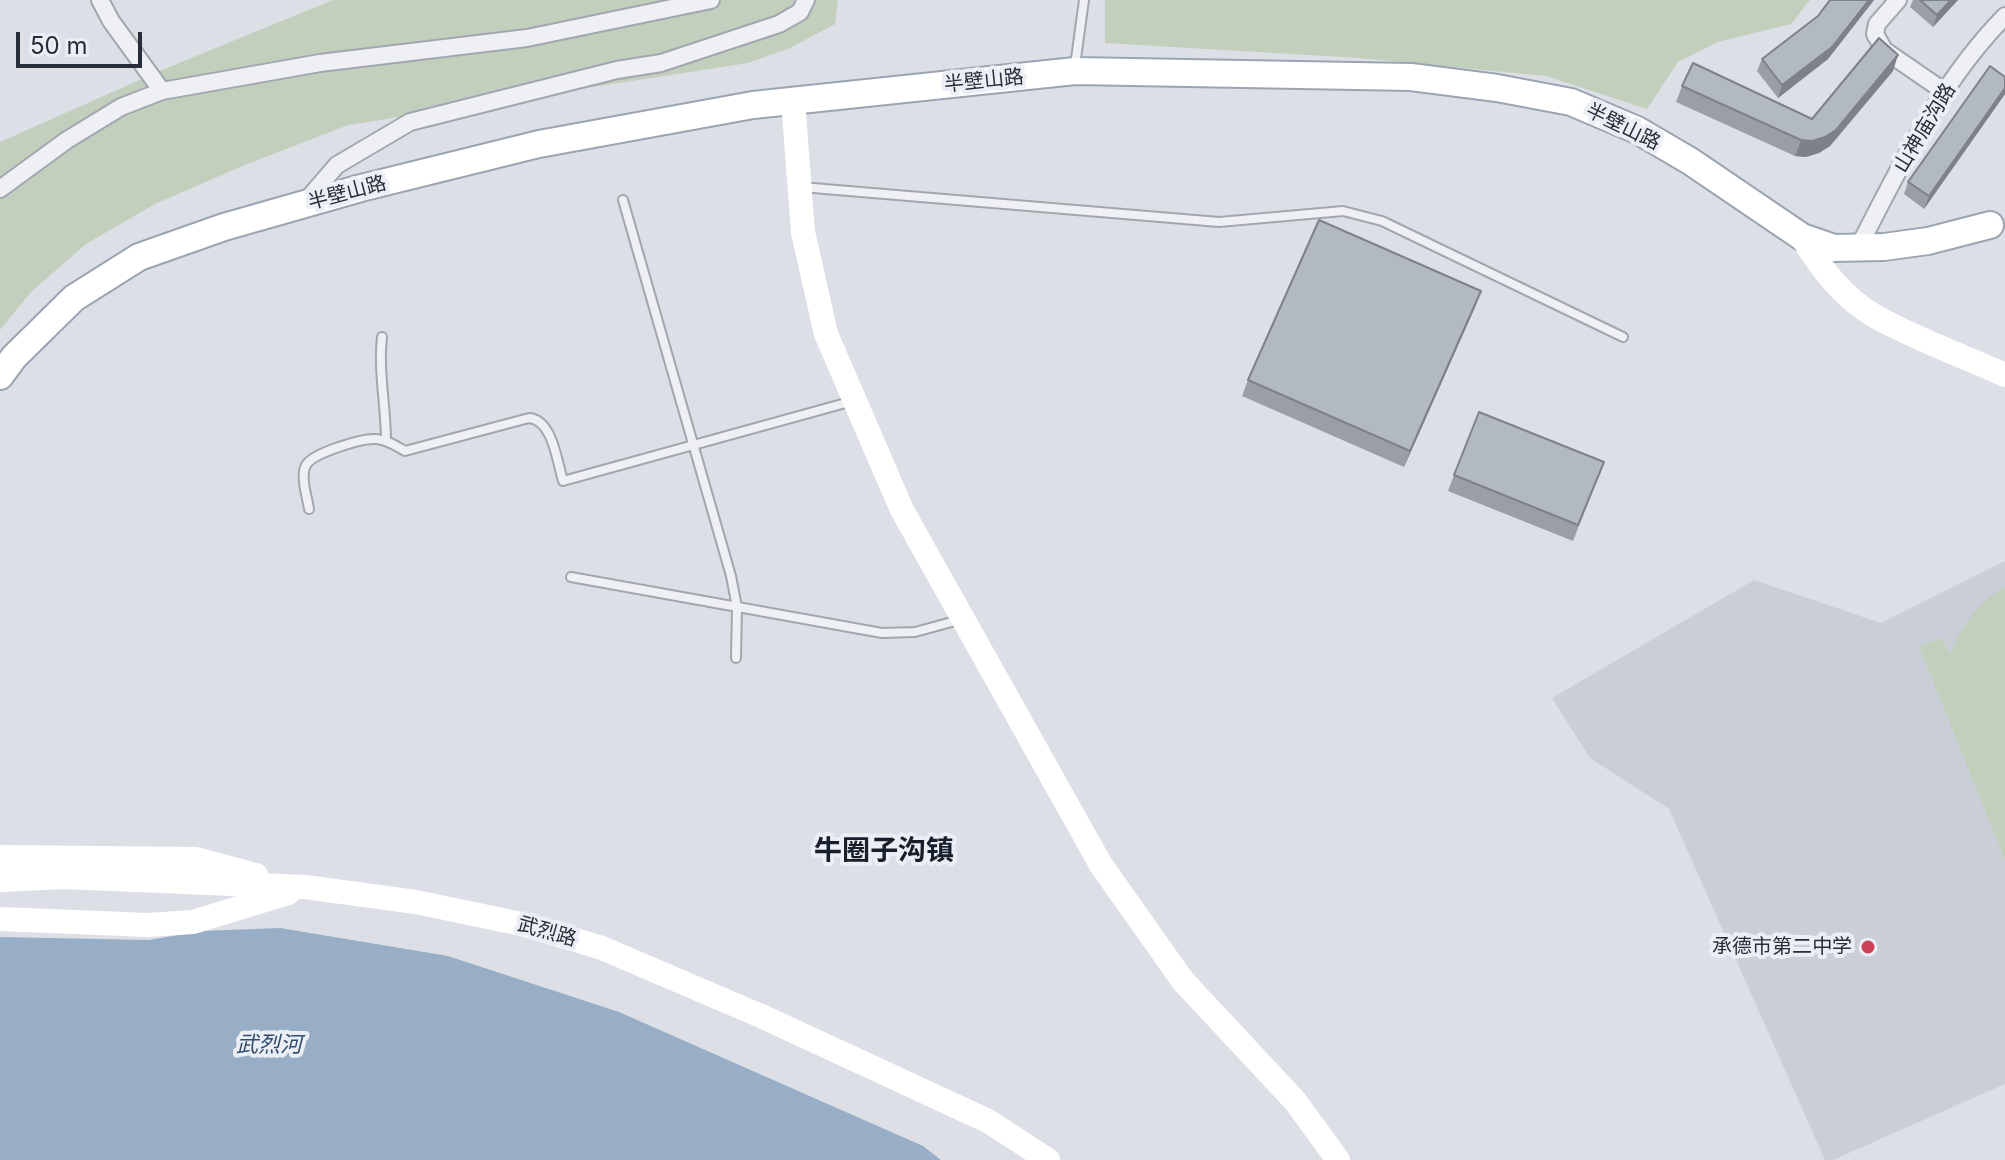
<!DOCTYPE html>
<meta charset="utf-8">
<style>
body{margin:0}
#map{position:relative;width:2005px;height:1160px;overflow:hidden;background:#dce0e6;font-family:Inter,sans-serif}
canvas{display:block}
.scale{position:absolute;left:16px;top:32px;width:126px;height:36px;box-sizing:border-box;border:4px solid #262e3b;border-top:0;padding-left:10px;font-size:24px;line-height:28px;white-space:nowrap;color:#262e3b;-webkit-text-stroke:6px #ebeef4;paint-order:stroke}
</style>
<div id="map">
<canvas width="2005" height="1160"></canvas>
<div class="scale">50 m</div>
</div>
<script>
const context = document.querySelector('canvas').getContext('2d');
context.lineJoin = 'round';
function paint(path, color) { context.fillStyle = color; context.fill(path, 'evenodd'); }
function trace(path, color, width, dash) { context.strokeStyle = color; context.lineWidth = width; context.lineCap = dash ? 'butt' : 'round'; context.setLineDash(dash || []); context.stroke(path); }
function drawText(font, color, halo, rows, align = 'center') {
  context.font = font + ' Inter,"Noto Sans SC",sans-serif'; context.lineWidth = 8; context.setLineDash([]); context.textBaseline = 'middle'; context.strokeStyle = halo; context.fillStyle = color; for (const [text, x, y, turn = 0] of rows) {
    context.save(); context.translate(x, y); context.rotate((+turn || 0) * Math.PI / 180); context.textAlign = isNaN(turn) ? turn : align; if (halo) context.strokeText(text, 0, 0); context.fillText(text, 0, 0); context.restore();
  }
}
paint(new Path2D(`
 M2005,561v523l-172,76h-8l-156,-351 -79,-51 -38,-60 202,-118 127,43z`), '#cacfd7');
paint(new Path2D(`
 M333,0h505l-3,24 -45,24 -42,15 -400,62 -103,40 -90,39 -69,40 -55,48 -31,38v-188l162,-72z
 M1105,0h705l-19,24 -73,18 -40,20 -31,47 -101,-33 -187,-18 -254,-15z
 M2005,587v272l-86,-212 23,-9 8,17c11,-29 27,-52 55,-68z`), '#c2cfbd');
paint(new Path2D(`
 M280,928l168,28 171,56 304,134 18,14h-941v-223l149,3 53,-9z`), '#97aec6');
const lane = new Path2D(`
 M1075,66l9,-66
 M801,187l418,35 124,-11 39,10 241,116
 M623,200l108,376 6,31 -1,51
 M382,337c-4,34 4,69 4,104
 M309,509c-2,-13 -9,-33 -3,-44 7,-12 56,-27 70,-26 12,1 20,7 29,12l124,-33c24,2 28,44 34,63l290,-80
 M571,577l311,56 33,-1 44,-12`);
const street = new Path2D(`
 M100,0l11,21 51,70
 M1898,0l-21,24 -2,10 9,16 61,42
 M0,189l67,-49 54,-33 41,-16 158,-28 207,-25 184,-38
 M306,201l31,-36 73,-43 207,-52 44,-7 118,-39 21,-12 6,-12
 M1858,248c42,-81 82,-166 147,-232`);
const primary = new Path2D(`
 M0,376l14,-19 60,-59 65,-41 85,-30 137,-39 178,-44 214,-39 322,-34 336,6 86,11 74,14 66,28 53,31 112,76 32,11 50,-1 44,-6 62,-16`);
trace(lane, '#a2a7af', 12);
trace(street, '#a2a7af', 20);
trace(primary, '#9ba4b1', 30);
trace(lane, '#eef0f4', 8);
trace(street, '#eef0f4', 16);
trace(new Path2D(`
 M793,101l10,131 23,102 76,176 199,355 82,116 112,120 43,59
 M1802,237c17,29 41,60 71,78 40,23 90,41 132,60
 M0,857l196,2 60,16
 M0,880l64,-3 241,10 111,15 110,23 76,23 159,68 227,105 60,39
 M0,919l148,6 45,-3 95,-29`), '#fff', 24);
trace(primary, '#fff', 26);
paint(new Path2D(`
 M1830,0h44l-46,59 -50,39 -21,-27 5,-12 56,-43z
 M1913,0h45l-25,27 -23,-20z
 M1893,71l-63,75 -11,7 -13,4 -11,-1 -119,-54 6,-16 130,33z
 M2005,77v17l-81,115 -20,-15 4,-12z
 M1475,307l-71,160 -162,-71 6,-16z
 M1604,462l-31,79 -125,-50 6,-16z`), '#9a9fa7');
paint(new Path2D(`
 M1869,0h5l-46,59 -50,39 4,-13z
 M1951,0h7l-25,27 4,-12z
 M1898,55l-5,16 -63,75 -11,7 -13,4 -11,-1 6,-16z
 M2005,88v6l-81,115 5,-13z
 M1481,291l-6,16 -71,160 6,-16z`), '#7d8288');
const building = new Path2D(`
 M1830,0h39l-37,47 -50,38 -20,-26 56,-43z
 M1920,0h31l-14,15z
 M1879,38l19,17 -62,75 -11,7 -13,4 -11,-1 -119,-54 11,-23 119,56z
 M1990,66l15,11v11l-76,108 -21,-14z
 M1319,220l162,71 -71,160 -162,-71z
 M1479,412l125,50 -26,63 -124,-50z`);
paint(building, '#b3b9c2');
trace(building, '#7d8288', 2);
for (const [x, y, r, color] of [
 [1868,947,8,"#ca4157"]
]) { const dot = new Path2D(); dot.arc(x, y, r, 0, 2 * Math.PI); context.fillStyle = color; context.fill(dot); trace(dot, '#ebeef4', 3); }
drawText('20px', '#262e3b', '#ebeef4', [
 ["半壁山路",984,81,-6],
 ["半壁山路",1623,127,26],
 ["山神庙沟路",1925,128,-59],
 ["半壁山路",347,193,-15],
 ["武烈路",547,932,16]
]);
drawText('20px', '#262e3b', '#ebeef4', [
 ["承德市第二中学",1852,947]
], 'right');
drawText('italic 22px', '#314d6e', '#ebeef4', [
 ["武烈河",269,1045]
]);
drawText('bold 28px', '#181f2c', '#ebeef4', [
 ["牛圈子沟镇",884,852]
]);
</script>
